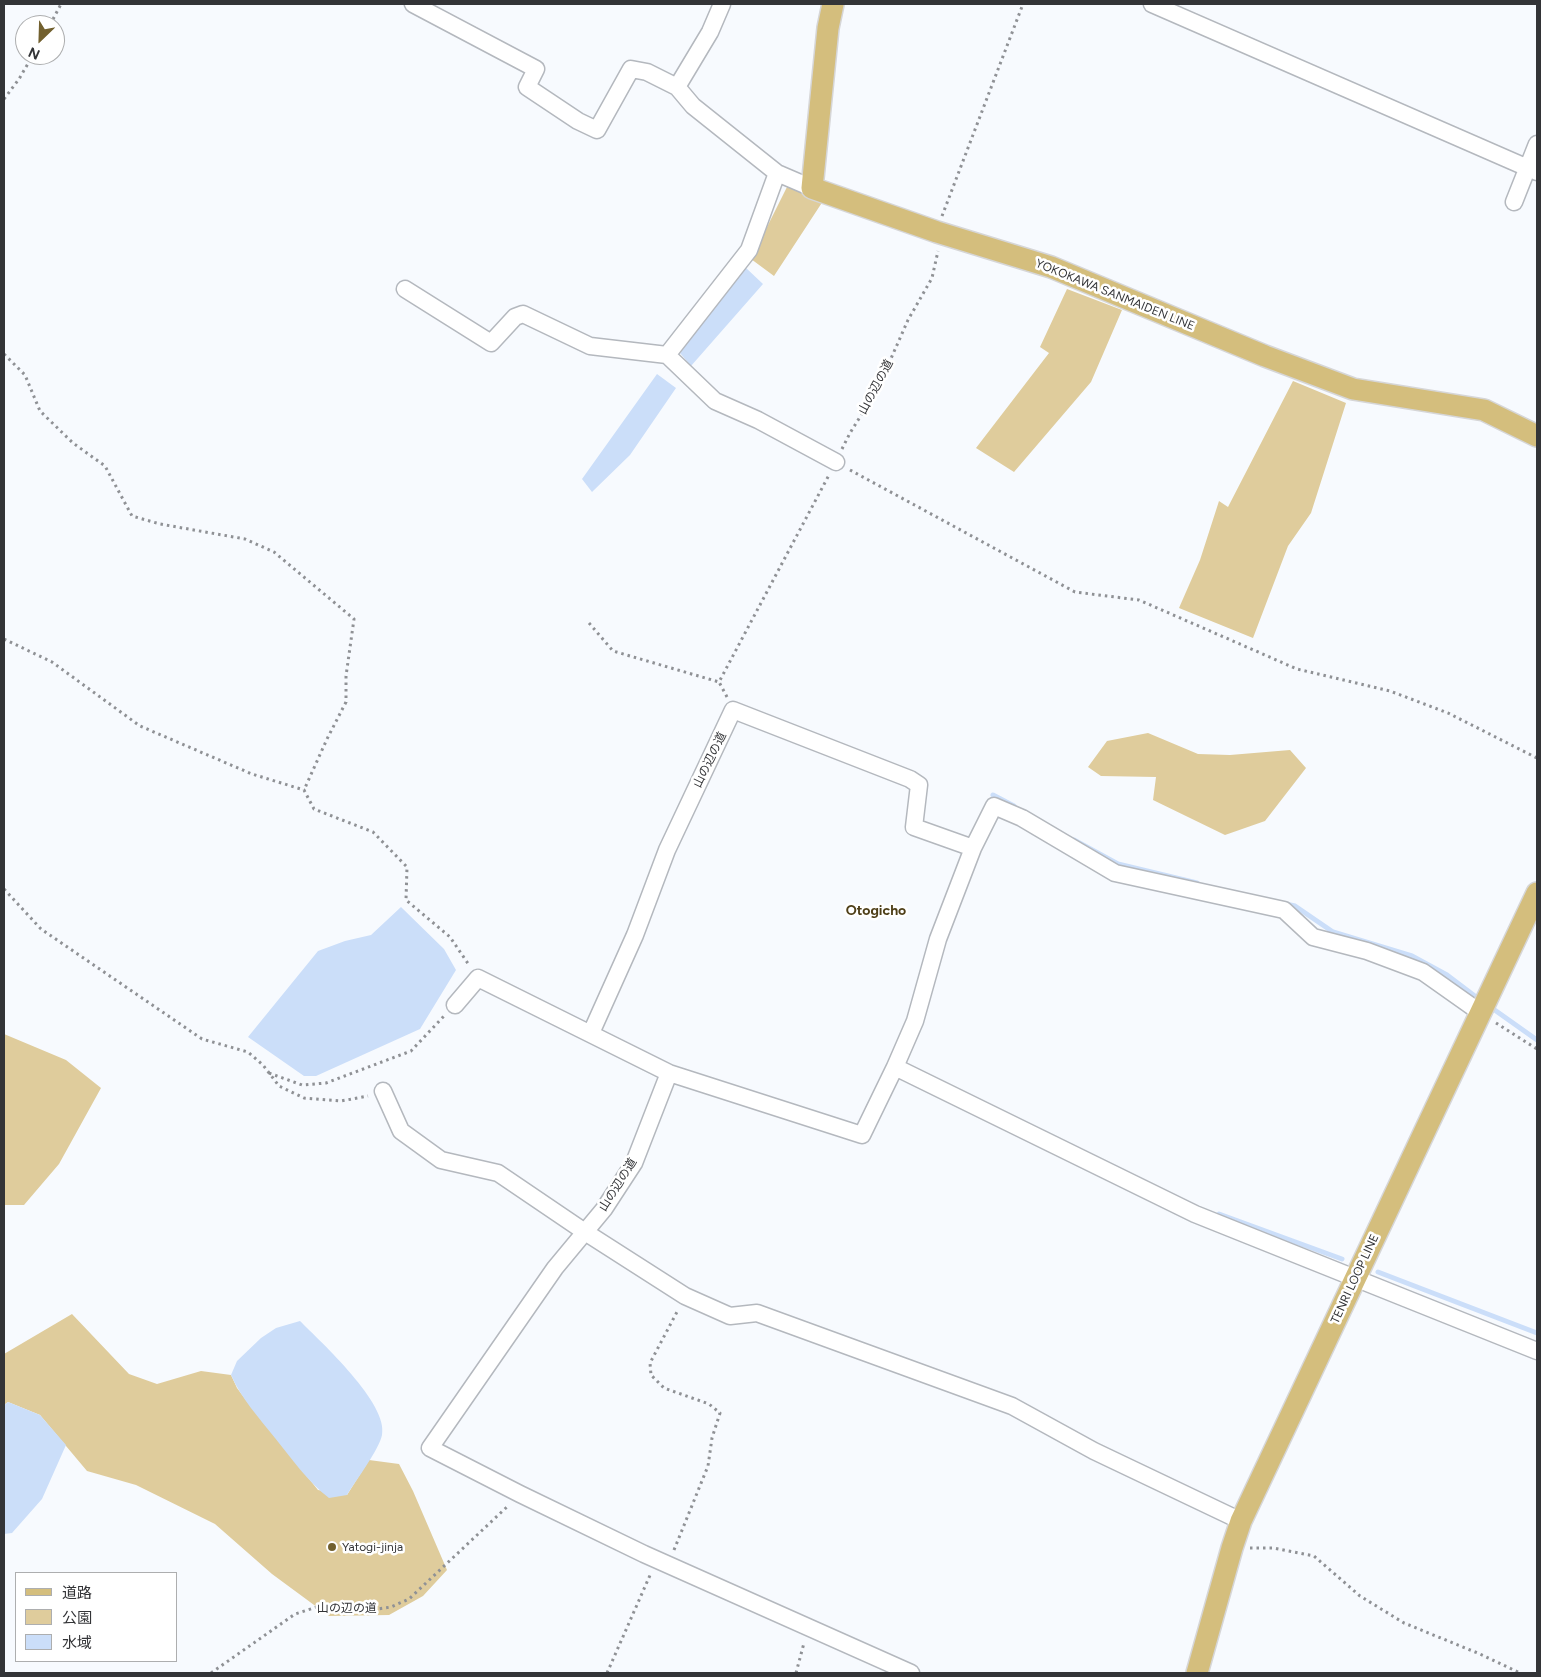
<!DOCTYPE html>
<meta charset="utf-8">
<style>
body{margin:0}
#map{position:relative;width:1541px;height:1677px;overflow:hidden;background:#f7fafe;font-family:Figtree,"Noto Sans JP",sans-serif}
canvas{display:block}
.frame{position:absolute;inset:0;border:5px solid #333437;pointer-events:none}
.legend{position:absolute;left:15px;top:1572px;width:162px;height:90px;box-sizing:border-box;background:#fff;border:1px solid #adaeaf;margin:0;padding:6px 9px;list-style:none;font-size:15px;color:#333437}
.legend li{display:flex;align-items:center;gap:10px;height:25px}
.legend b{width:25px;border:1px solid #adaeaf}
.north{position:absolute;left:15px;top:15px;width:50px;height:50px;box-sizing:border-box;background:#fff;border:1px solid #adaeaf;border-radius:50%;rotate:204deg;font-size:14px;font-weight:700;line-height:20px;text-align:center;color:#333437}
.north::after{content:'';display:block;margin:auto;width:18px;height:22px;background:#72602e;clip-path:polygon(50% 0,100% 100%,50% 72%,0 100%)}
</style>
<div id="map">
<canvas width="1541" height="1677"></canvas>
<div class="frame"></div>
<ul class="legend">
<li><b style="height:6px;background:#d4be7d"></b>道路</li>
<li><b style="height:14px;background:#dfcc9c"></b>公園</li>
<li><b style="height:14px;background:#cbdef9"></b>水域</li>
</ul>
<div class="north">N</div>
</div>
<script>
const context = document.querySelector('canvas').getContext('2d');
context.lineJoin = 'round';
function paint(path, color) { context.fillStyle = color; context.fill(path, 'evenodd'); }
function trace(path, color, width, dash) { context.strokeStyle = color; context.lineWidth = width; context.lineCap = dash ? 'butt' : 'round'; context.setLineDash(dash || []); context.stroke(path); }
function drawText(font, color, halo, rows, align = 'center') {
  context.font = font + ' Figtree,"Noto Sans JP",sans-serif'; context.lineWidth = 5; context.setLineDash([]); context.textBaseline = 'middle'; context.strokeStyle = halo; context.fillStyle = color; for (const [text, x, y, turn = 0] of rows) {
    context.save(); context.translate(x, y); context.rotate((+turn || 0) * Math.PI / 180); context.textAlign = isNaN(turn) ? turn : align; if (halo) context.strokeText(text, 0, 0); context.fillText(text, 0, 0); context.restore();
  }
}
paint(new Path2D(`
 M790,181l35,17 -51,78 -23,-17z
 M1067,289l55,21 -31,72 -77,90 -38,-24 73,-95 -9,-6z
 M1293,381l53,22 -35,110 -23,33 -35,92 -74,-30 21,-48 19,-59 9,6z
 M1148,733l50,21 32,1 60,-5 16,18 -41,53 -40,14 -72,-35 3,-23 -55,-1 -13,-9 19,-26z
 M4,1034l62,26 35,28 -42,76 -35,41h-20z
 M72,1314l57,60 28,10 44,-13 30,4 6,13 12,16 69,86 29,5 22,-35 30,4 14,27 34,79 -24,26 -34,19 -60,1 -57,-42 -57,-50 -79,-39 -49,-14 -47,-56 -32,-13 -4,3v-51z`), '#dfcc9c');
paint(new Path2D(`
 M745,267l18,17 -72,82 -11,-13z
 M657,374l19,14 -46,67 -38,37 -10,-13z
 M401,907l43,42 12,21 -36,59 -104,47h-12l-56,-39 70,-86 27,-10 26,-6z
 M300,1321c21,21 89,83 82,114 -3,15 -26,45 -35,60l-18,3c-21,-16 -37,-39 -54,-60 -16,-20 -34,-40 -44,-63l6,-14 24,-23 15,-10z
 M8,1402l32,13 26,30 -24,54 -30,34 -8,1v-129z`), '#cbdef9');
trace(new Path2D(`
 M993,795l21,11
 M1074,840l44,24 79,19
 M1286,904l9,2 38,26 79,24 35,19 33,25
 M1489,1006l48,34
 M1219,1214l123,45
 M1378,1272l159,61`), '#cbdef9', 5);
const minor = new Path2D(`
 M413,4l123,65 -9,18 51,34 19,9 34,-61 16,3 30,15 16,19 84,67 35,15
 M1152,4l385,168
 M677,87l33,-55 12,-28
 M1514,202l23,-58
 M405,289l86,54 24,-26 8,-3 67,32 77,9 48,46 43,19 78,42
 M667,355l82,-105 28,-77
 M455,1005l23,-27 191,95 193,62 33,-68 300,147 342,137
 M591,1033l44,-98 32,-85 66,-140 177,69 9,6 -5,42 59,21 21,-42 28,12 93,55 169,37 29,27 54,14 56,21 58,41
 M895,1067l20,-46 23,-82 35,-91
 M669,1073l-35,90 -30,46 -49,59 -125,180 90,46 124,60 267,119
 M383,1091l18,40 40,29 57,13 87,59 100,64 45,20 27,-3 255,93 82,45 147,70`);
const major = new Path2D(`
 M833,4l-5,24 -16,160 125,44 114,35 214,89 88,33 131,21 53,26
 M1197,1673l35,-125 9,-27 296,-628`);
trace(minor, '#b4b8be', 19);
trace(major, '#d6d6d7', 24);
trace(new Path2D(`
 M50,25l11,-21
 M4,99l15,-20 14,-24
 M942,216l81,-212
 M4,354l21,21 15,36 33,32 32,23 27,50 28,8 85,15 29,13 80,67 -8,57v26l-19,37 -23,51
 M842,449l8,-16 28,-45 30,-68 24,-42 6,-27
 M850,470l225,122 64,8 158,69 93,22 58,22 89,45
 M589,623l24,28 106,31
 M4,639l48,23 88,64 112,48 52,16 10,19 59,23 34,35 -1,33 44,37 19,28
 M727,697l-8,-15 110,-207
 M4,889l37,40 161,110 46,13 15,13 16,21 25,12 37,3 27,-5
 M1496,1023l41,26
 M269,1073l33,12 24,-2 85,-32 33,-35
 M1250,1548h23l41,8 46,40 44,27 76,31 40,19
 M674,1550l34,-84 4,-28 8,-25 -11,-9 -45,-16 -13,-13 -1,-12 28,-53
 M211,1673l84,-59 22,-7 61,2 13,-2 18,-8 100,-94
 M607,1673l44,-100
 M796,1673l8,-30`), '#8f9195', 3, [2.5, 4]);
trace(minor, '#fff', 16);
trace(major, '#d4be7d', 21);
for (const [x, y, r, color] of [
 [332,1547,5,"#72602e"]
]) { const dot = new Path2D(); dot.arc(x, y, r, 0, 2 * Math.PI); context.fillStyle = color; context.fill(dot); trace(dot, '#fff', 2); }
drawText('12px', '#333437', '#fff', [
 ["YOKOKAWA SANMAIDEN LINE",1115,295,22],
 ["山の辺の道",876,387,-62],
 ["山の辺の道",710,760,-64],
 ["山の辺の道",618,1185,-58],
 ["TENRI LOOP LINE",1355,1279,-65],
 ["山の辺の道",347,1608]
]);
drawText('12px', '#333437', '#fff', [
 ["Yatogi-jinja",342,1547]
], 'left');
drawText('bold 14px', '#4e3f18', '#fff', [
 ["Otogicho",876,911]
]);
</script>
